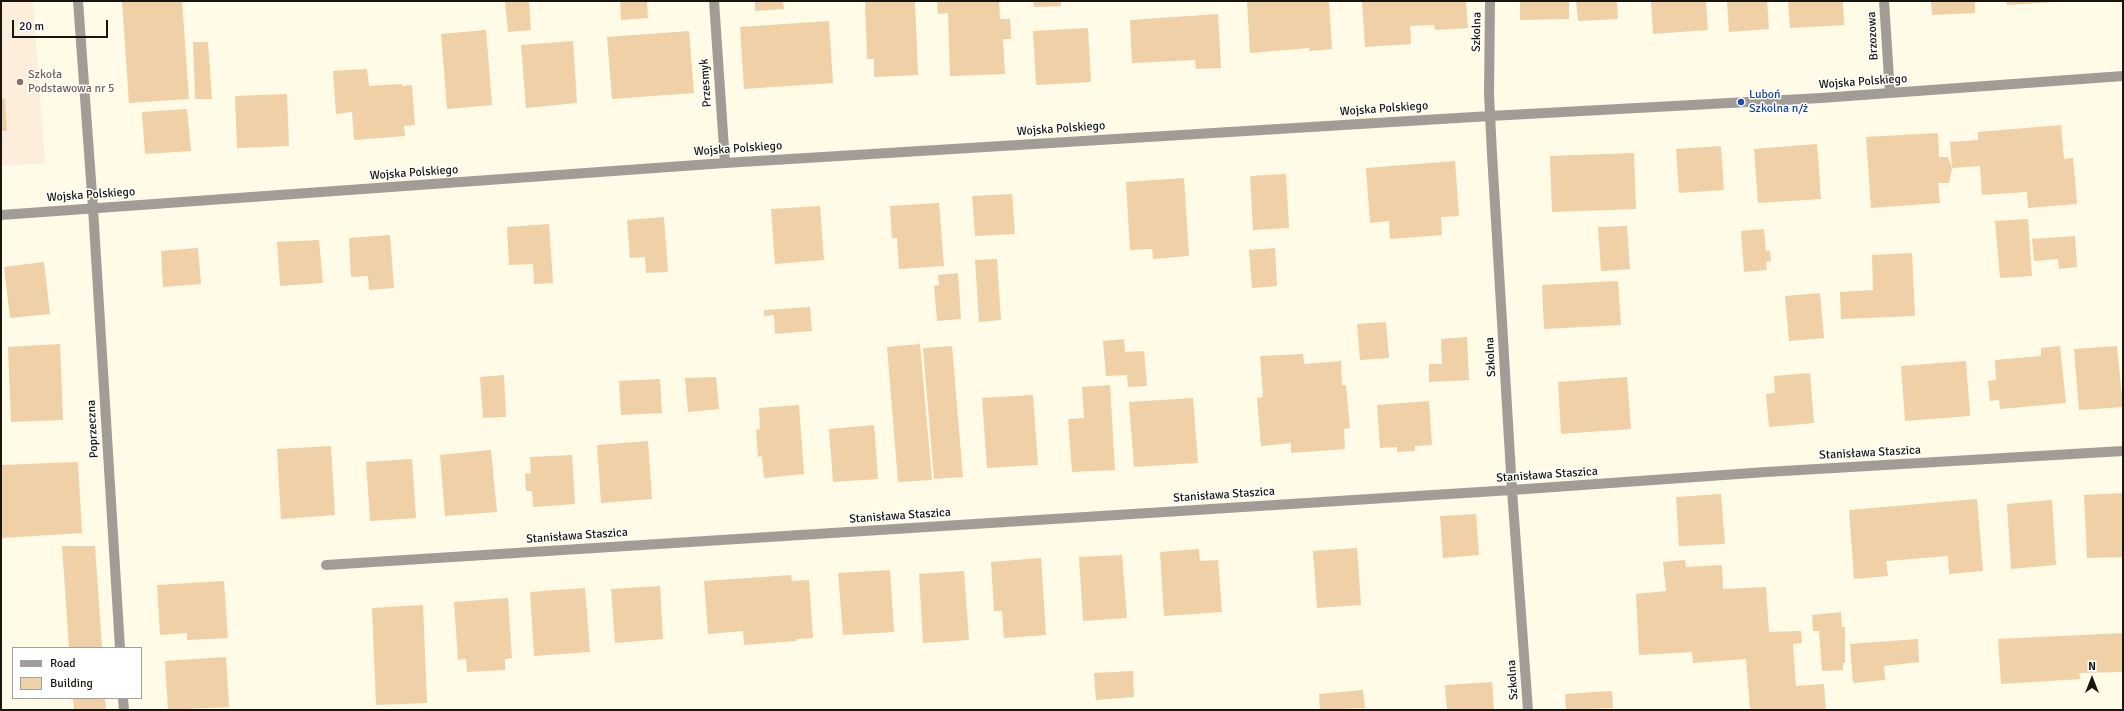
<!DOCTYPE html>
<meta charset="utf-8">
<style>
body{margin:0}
#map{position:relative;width:2124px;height:711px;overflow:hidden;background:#fffbe6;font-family:Signika,sans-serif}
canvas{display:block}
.frame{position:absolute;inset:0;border:2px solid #16150e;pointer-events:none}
.legend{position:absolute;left:12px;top:647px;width:130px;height:52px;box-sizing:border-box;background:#fff;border:1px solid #a2a19f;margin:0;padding:5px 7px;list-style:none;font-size:12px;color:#16150e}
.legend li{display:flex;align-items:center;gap:8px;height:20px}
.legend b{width:20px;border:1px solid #a2a19f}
.north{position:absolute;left:2072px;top:659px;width:40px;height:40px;-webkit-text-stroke:3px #fff;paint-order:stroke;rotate:0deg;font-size:11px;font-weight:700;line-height:16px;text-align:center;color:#16150e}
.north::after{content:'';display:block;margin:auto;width:14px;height:18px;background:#16150e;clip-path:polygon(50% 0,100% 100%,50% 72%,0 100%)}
.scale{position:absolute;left:12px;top:20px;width:96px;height:18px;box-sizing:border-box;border:2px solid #16150e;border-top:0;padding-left:5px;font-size:12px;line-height:14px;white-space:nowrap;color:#16150e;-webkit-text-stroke:3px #fff;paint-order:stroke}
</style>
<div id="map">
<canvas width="2124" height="711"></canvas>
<div class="frame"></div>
<ul class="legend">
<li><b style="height:5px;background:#a39c96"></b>Road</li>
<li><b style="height:11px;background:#f0d0a6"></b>Building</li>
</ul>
<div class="north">N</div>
<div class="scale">20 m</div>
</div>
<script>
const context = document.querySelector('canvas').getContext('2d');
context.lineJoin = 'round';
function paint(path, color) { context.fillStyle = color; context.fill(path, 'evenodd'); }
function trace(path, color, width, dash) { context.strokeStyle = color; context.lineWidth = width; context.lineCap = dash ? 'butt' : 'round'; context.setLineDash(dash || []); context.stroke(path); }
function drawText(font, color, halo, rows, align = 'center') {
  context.font = font + ' Signika,sans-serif'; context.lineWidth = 3; context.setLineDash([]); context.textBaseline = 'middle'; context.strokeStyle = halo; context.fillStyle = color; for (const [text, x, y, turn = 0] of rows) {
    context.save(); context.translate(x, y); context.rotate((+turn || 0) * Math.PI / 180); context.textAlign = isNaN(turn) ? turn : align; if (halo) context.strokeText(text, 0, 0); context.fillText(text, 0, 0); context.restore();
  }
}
paint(new Path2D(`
 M1,1h32l12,162 -44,3z`), '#fceeda');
paint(new Path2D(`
 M122,1h60l7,98 -60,4z
 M505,1h24l2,29 -23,2z
 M620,1h27l1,17 -27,2z
 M755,1h28l1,8 -29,2z
 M865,1h50l3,74 -44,2v-18h-7z
 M937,1h62l1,18h10l1,20h-8l2,35 -55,2 -2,-63 -10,1z
 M1033,1h28v5l-27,1z
 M1247,1h82l3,48 -23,2v-3l-59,5z
 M1362,1h104l2,27 -33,2 -1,-5 -24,1 1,18 -46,3z
 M1520,1h49v18l-49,1z
 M1576,1h41l1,18 -40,2z
 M1651,1h55l2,29 -55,4z
 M1727,1h40l2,28 -40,3z
 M1788,1h55l1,24 -54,3z
 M1931,1h44v12l-43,2z
 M2006,1h50v1l-49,3z
 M1218,14l3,54 -25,1 -1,-9 -63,3 -2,-43z
 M829,21l4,62 -89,6 -4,-62z
 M1088,28l3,54 -55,3 -3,-54z
 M486,30l6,75 -45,4 -6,-75z
 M689,31l5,62 -82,6 -5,-62z
 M573,41l4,62 -51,5 -5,-63z
 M193,42h15l4,57h-17z
 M367,69l2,17 33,-2v2l10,-1 3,40 -11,1 1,10 -51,4 -2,-28 -16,2 -3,-43z
 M287,94l2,52 -52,2 -2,-52z
 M1,99h4l2,32h-6z
 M187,109l4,42 -46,3 -3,-42z
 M2061,125l3,34 9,-1 4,46 -49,4 -1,-16 -45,3 -2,-29 -28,2 -3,15h-11l2,20 -69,5 -5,-71 72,-4 1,24h9l4,11 -2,-26 28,-2v-8z
 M1817,144l4,55 -63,4 -4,-54z
 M1721,146l3,44 -45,3 -3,-44z
 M1634,153l2,56 -84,3 -2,-56z
 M1455,161l4,55 -18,1 1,18 -52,4 -1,-18 -19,2 -4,-55z
 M1286,174l3,54 -36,2 -3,-54z
 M1184,178l5,78 -36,3 -1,-10 -22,1 -4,-68z
 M1012,194l3,40 -40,2 -3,-40z
 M939,203l5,63 -45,3 -2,-31h-5l-2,-32z
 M820,206l4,54 -49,4 -4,-55z
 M664,217l4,55 -22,1 -1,-16 -15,1 -3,-38z
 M2028,219l4,57 -32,2 -5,-57z
 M549,224l4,59 -19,1 -1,-20 -24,1 -2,-38z
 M1627,226l3,43 -29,2 -3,-44z
 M1764,229l2,22h4l1,10 -5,1 1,8 -23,2 -3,-41z
 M390,235l4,53 -25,2 -1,-14 -17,1 -2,-39z
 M2075,236l2,31 -18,2 -1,-10 -24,2 -2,-22z
 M319,240l4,43 -43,3 -3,-44z
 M198,248l3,36 -38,3 -2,-36z
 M1275,248l2,38 -25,2 -3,-38z
 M1912,253l3,63 -74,3 -1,-27 33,-2 -1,-35z
 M997,259l4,61 -22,2 -4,-62z
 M44,262l6,52 -40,4 -6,-51z
 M958,273l3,46 -24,2 -3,-35 5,-1 -1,-10z
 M1618,281l3,44 -77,4 -2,-44z
 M1820,293l4,45 -35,3 -4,-45z
 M810,307l2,24 -37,3 -1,-19 -10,1v-6z
 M1386,322l3,36 -29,2 -3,-36z
 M1467,337l2,43 -40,2v-18h13l-1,-25z
 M1124,339l1,13 19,-1 3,35 -19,1 -1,-12 -21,1 -3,-35z
 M60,344l3,76 -52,2 -3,-75z
 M920,344l12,136 -34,2 -11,-135z
 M952,346l11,131 -29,2 -11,-131z
 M2060,346l6,57 -66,6 -1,-9 -9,1 -2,-20 8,-1 -1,-20 46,-4v-8z
 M2117,346l6,61 -44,3 -5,-61z
 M1303,354l1,10 37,-3 1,24h4l4,43 -6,1 1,20 -54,4v-10l-30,3 -4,-48 6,-1 -3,-41z
 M1966,361l4,55 -65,5 -4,-55z
 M1810,373l4,50 -45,4 -3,-33 9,-1 -1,-17z
 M504,375l2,42 -23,1 -3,-41z
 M716,377l3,32 -31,3 -3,-34z
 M1627,377l4,52 -70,5 -3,-52z
 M660,379l2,34 -41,2 -2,-34z
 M1110,385l5,85 -43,2 -4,-53 16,-1 -2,-31z
 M1033,395l5,70 -51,3 -5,-70z
 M1193,398l5,65 -64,4 -5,-65z
 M1429,401l3,44 -17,1v5l-18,1v-5l-17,1 -3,-43z
 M799,405l5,69 -40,4 -2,-22 -4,1 -2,-27 4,-1 -1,-21z
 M874,425l4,54 -45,3 -4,-53z
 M648,441l4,58 -51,4 -4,-58z
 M331,446l4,69 -54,4 -4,-70z
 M491,450l6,62 -52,4 -5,-61z
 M572,455l3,49 -42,3 -1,-16h-6l-1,-17 6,-1 -1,-16z
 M412,459l4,59 -46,3 -4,-59z
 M78,462l4,71 -81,5v-73z
 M2123,493v64l-36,1 -3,-63z
 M1721,494l4,50 -46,2 -3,-49z
 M1977,499l6,72 -34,3 -1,-18 -62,5 2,15 -34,3 -5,-69z
 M2052,500l4,65 -45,4 -4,-65z
 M1476,514l3,41 -36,3 -3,-42z
 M62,546h33l7,102h-33z
 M1357,548l4,57 -44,3 -4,-57z
 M1199,549l1,12 18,-1 4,52 -58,4 -4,-64z
 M1122,555l5,63 -44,3 -4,-64z
 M1041,558l5,77 -42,3 -2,-27h-8l-3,-49z
 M1685,560l1,7 36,-2 1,24 43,-2 3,45 32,-1 1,12 -9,1 3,42 28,-2 2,26h-76l-4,-51 -53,4 -1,-11 -53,3 -3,-61 30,-3 -3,-29z
 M890,570l4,62 -51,3 -5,-62z
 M964,571l5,69 -46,3 -4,-69z
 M791,575l1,6 17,-1 4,58 -17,1v2l-52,4 -1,-14 -35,3 -4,-53z
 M224,581l4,57 -41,2v-7l-27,2 -3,-50z
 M660,586l3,53 -48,4 -4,-54z
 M585,588l5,64 -56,4 -4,-64z
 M508,598l4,60 -7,1v11l-38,2 -1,-13 -8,1 -4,-58z
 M423,605l4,98 -51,2 -4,-97z
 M1841,612l1,15h3v36h-2v7l-21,1 -3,-40h-6l-1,-16z
 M2123,633v39l-44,1 2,6 -80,5 -3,-45z
 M1918,639l1,23 -35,4 1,14 -32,3 -3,-39z
 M226,657l3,50 -61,3 -3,-49z
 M1133,671l1,26 -38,3 -2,-27z
 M1492,682l2,28h-47l-2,-25z
 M1363,690l2,18 -45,2 -1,-16z
 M1612,691l1,17 -47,2 -1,-16z
 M73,698h32l1,12h-32z`), '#f0d0a6');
trace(new Path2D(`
 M78,1l15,207 27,440
 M714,1l11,162
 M1490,1l-1,93 3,60 20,336 16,220
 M1884,1l6,92
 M1,215l724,-52 765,-47 331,-18 302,-22
 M326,565l1186,-75 254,-18 357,-21
 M123,698l1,12`), '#a39c96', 10);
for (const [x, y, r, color] of [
 [20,82,4,"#8d6e63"],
 [1741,102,4,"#1a4fb4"]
]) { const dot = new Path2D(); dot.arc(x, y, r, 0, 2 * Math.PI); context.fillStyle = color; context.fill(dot); trace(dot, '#fff', 1.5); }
drawText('12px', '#16150e', '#fff', [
 ["Szkolna",1477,32,-89],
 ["Brzozowa",1873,36,-93],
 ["Wojska Polskiego",1863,82,-4],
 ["Przesmyk",706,83,-94],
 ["Wojska Polskiego",1384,109,-4],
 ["Wojska Polskiego",1061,129,-4],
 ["Wojska Polskiego",738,149,-4],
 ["Wojska Polskiego",414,173,-4],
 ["Wojska Polskiego",91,195,-4],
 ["Szkolna",1491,357,-93],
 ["Poprzeczna",93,429,-93],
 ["Stanisława Staszica",1870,453,-3],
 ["Stanisława Staszica",1547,475,-4],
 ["Stanisława Staszica",1224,495,-4],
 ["Stanisława Staszica",900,516,-4],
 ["Stanisława Staszica",577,536,-4],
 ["Szkolna",1513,680,-94]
]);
drawText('12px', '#785e54', '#fff', [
 ["Szkoła",28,75],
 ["Podstawowa nr 5",28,89]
], 'left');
drawText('12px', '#164399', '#fff', [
 ["Luboń",1749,95],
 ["Szkolna n/ż",1749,109]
], 'left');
</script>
